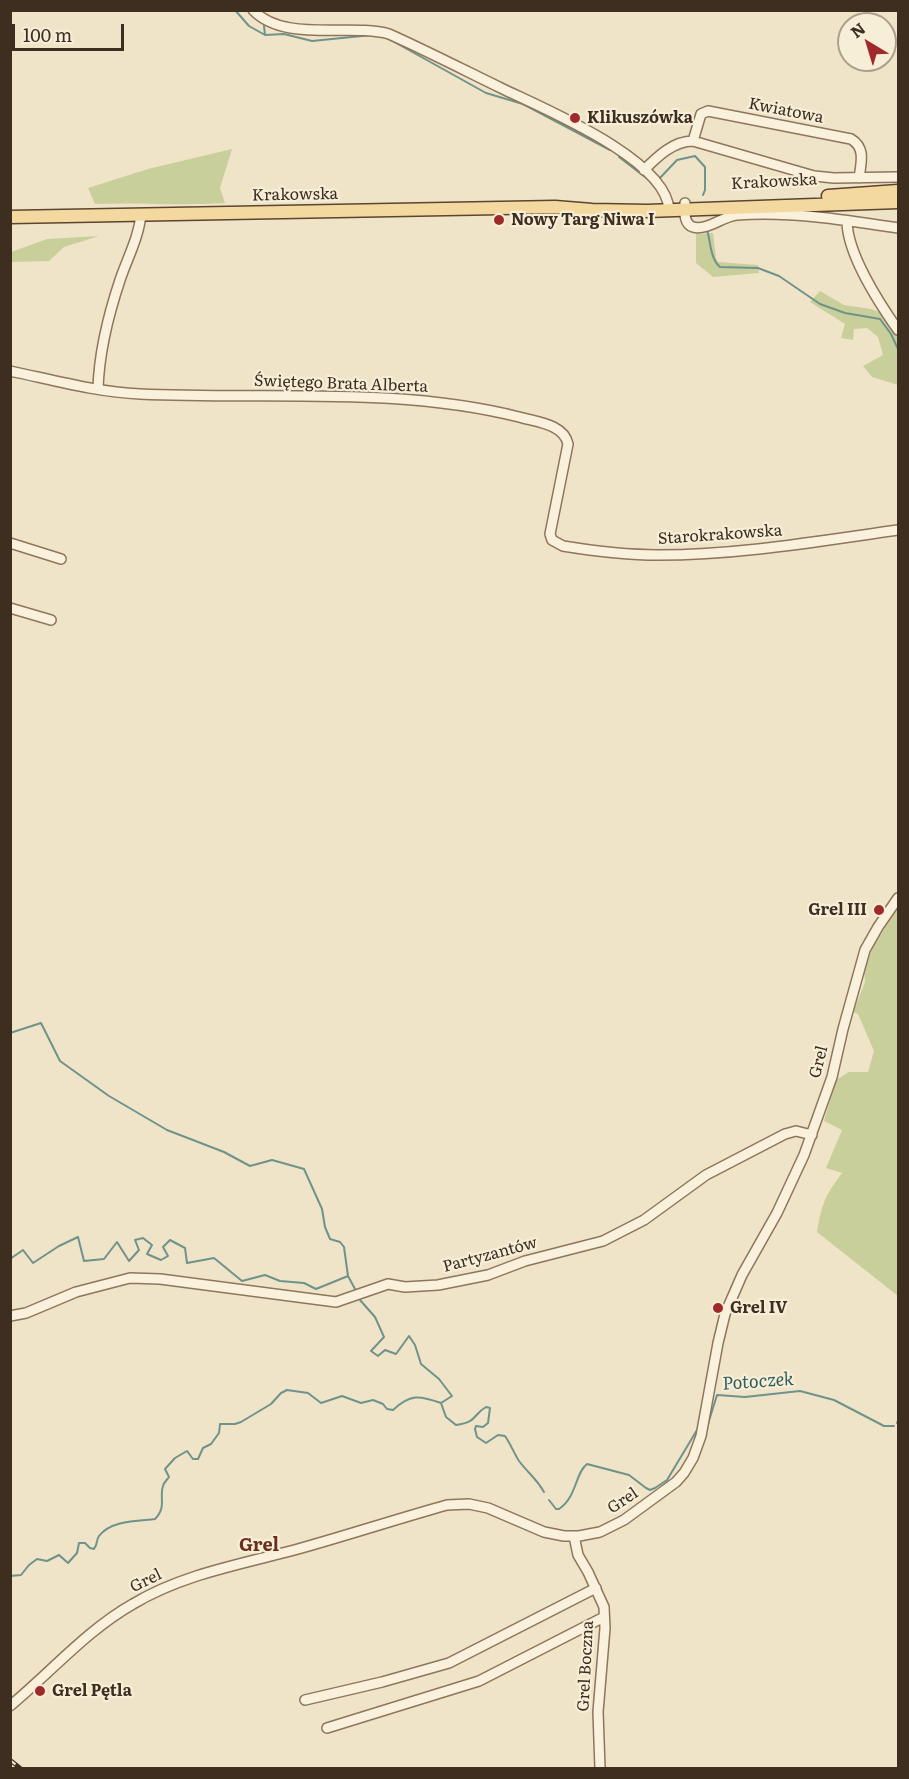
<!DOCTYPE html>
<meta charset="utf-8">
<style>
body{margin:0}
#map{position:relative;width:909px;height:1779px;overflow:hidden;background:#f0e4c8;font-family:Literata,serif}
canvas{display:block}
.frame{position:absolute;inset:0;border:12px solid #3d2e20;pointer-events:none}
.north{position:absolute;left:837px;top:12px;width:60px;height:60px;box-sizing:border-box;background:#f7eed8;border:2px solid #ada18e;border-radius:50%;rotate:322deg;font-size:16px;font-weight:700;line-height:24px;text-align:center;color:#3d2e20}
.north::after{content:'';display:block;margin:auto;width:21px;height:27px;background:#9e2a2b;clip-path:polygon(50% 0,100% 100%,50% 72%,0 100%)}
.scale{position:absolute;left:12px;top:24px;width:112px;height:27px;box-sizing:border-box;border:3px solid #3d2e20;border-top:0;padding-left:8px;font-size:18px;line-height:21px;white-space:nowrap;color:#3d2e20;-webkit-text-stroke:4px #f7eed8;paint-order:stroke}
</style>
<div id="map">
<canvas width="909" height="1779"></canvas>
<div class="frame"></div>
<div class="north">N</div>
<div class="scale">100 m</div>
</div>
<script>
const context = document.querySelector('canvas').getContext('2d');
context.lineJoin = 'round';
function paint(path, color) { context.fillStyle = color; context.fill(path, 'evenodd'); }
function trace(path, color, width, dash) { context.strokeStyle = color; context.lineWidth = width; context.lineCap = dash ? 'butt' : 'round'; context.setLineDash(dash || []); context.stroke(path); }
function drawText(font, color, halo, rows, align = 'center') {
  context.font = font + ' Literata,serif'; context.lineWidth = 4.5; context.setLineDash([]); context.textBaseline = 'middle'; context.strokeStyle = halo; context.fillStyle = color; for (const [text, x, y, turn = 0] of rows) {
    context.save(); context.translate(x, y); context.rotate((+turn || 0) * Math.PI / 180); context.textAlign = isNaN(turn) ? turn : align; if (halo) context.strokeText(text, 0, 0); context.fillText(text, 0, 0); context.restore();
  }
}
paint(new Path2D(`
 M232,149l-12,39 5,15c-44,3 -87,-1 -130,1l-7,-16 60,-19z
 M713,233l3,25 2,4 40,3 1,8 -46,4 -17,-14v-29z
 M99,236l-35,11 -15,14 -38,1v-10l36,-13z
 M820,291l24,14 27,4 27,10v66l-26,-8 -9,-11 20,-11 -5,-18 -11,-9 -13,1 -1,11 -12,-2 4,-14 -35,-22z
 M898,907v389l-81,-64c5,-28 7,-35 25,-59l-16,-5 16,-38 -18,-9 12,-41 13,-8h19l6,-21 -16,-37 -5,-2 12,-30 -1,-12 9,-23z`), '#c9cf9b');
trace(new Path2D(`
 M235,10l14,16 16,9 19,-1 28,7 60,-6
 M264,26l1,9
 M389,39l97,54 37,11 87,46
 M619,157l30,23
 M659,179l18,-19 18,-4 10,11v23l-2,5
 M707,230c4,13 3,28 13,37l38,1 21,8 41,28 25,9 35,6 11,15 7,15
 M10,1033l31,-10 19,38 49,35 58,34 57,22 26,14 22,-6 32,9 18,40 3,18 5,12 10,3 4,5 4,29 7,13
 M10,1259l13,-9 10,13 26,-17 19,-9 6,24 20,-2 13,-17 12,19 10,-11 -4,-10 8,-2 9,7 -5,9 14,6 7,-4 -5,-9 7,-7 15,8 2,15 27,-5 28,23 23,-6 15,6 24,2 12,6 32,-13
 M360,1300l15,17 9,20 -13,14 7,5 7,-6 11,4 13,-18 6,9 6,19 18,15 13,17 -11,7
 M898,1360v14
 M441,1403l5,14 10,8c22,-3 16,-10 30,-18l4,1 -2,15 -5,4 -7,-1 -1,3 2,8 9,6 12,-8 7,1c5,7 9,17 14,25 9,12 17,17 25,31
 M897,1423l1,-2
 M708,1424l9,-29 28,2 55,-6 34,9 50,26h10
 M549,1500l7,9h3c18,-12 16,-36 28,-45l42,11 17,13 4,2 5,-2 12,-8 30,-50
 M10,1576l11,-1 8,-10 8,-6 10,2 12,-6 9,8 9,-10 2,-10h6l5,5 4,1c4,-5 2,-9 5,-13 12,-16 40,-15 56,-17 12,-12 4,-22 8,-33 1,-4 4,-6 6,-9l-4,-8 10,-11 12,-7 6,8h5l5,-11 8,-4 8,-11 1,-9h15l6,-2 30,-18 10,-11 6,-3 21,3 13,10 21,-7 19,7 12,-3 10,4 4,5 6,1c17,-16 26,-15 48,-7`), '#6f938a', 2);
const minor = new Path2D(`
 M253,10c31,33 97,13 136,24 38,17 75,36 112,54 41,20 166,71 168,122
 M693,141l8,-27 7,-3 143,28c15,9 10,24 8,39
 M644,170c13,-13 29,-29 49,-29l121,35 20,2 64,-1
 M685,203c0,7 -2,21 8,24 14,4 30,-11 44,-12 54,-4 109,5 161,13
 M847,221c0,32 32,82 51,109
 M10,371c43,9 86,21 130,23 127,6 255,-8 379,23 17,5 45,7 49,27l-18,90 2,6 11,6c31,5 63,9 95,9 81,0 161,-14 240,-25
 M98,389c1,-37 10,-73 22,-109 7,-21 19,-43 21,-66
 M10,543l51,16
 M10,608l41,12
 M10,1316l16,-3 50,-21 54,-14 30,1 176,23 52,-18 17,3 33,-2 50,-10 37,-14 78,-20 41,-21 62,-45 79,-41 11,-3 16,4
 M574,1536l4,19 10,17 16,35 1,21 -7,84 2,56
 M305,1700l77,-18 67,-19 147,-75
 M10,1706c41,-34 77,-76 123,-102 50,-30 109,-40 165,-55 50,-14 99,-30 149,-44l22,-1 19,4 56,24 20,4h15l21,-4 24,-12 52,-38 8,-9 9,-15 8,-22 17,-93 7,-29 17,-39 35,-62 27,-58 28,-78 11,-48 22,-79 13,-23 20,-29
 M327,1728l152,-47 125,-64`);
const major = new Path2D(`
 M828,196l70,-5
 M10,217l545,-10 37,3 55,1 251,-9`);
trace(minor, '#8d765c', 12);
trace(major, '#5b4430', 15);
trace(minor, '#faf1dc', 9);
trace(major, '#f3d9a0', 12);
const rail = new Path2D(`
 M10,1760l10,8`);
trace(rail, '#3d2e20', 4.5);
trace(rail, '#f7eed8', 2, [7]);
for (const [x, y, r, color] of [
 [575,118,6,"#9e2a2b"],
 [499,220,6,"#9e2a2b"],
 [879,910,6,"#9e2a2b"],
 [718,1308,6,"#9e2a2b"],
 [40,1691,6,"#9e2a2b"]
]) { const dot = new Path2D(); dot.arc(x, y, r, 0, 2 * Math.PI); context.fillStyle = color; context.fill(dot); trace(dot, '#f7eed8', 2); }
drawText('16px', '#3d2e20', '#f7eed8', [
 ["Kwiatowa",786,111,11],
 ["Krakowska",774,182,-3],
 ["Krakowska",295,195,-1],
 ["Świętego Brata Alberta",341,384,2],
 ["Starokrakowska",720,535,-4],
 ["Grel",819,1062,-76],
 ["Partyzantów",490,1255,-15],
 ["Grel",623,1501,-34],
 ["Grel",146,1581,-26],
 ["Grel Boczna",586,1666,-87]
]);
drawText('bold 16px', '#3d2e20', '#f7eed8', [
 ["Klikuszówka",587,118],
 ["Nowy Targ Niwa I",511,220],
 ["Grel III",867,910,"right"],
 ["Grel IV",730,1308],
 ["Grel Pętla",52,1691]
], 'left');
drawText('italic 18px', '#2f5d5a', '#f7eed8', [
 ["Potoczek",758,1382,-4]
]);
drawText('bold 18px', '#6b2e1e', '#f7eed8', [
 ["Grel",259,1546]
]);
</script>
